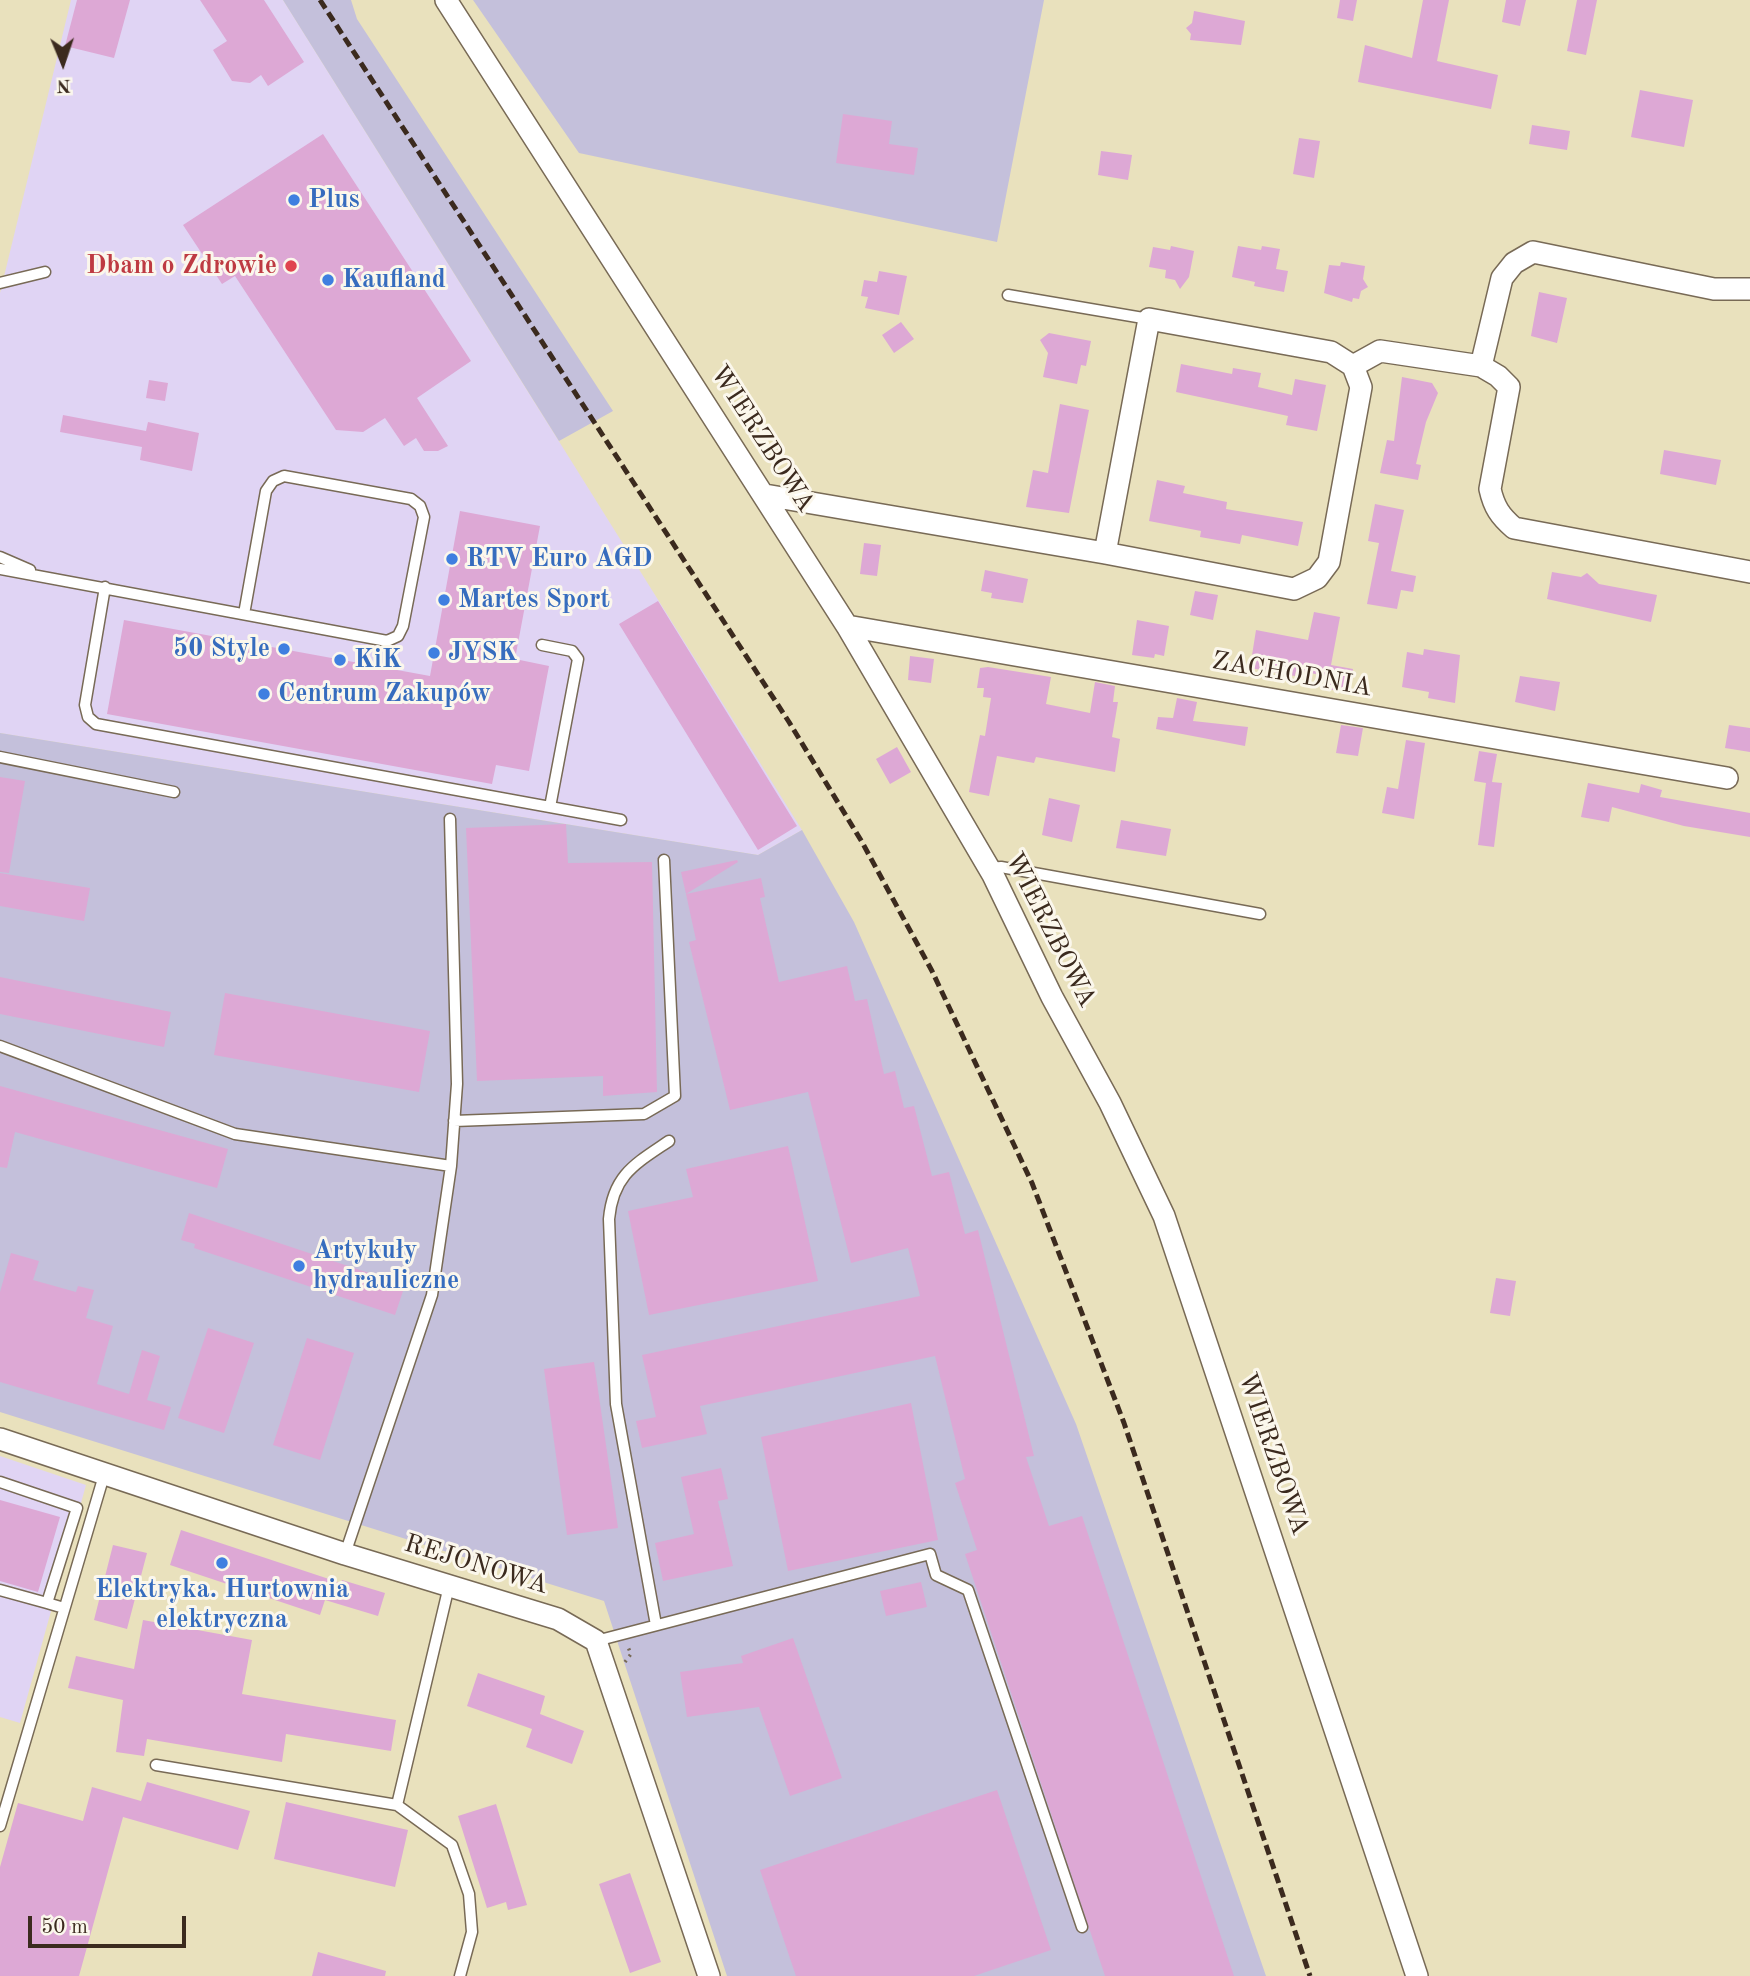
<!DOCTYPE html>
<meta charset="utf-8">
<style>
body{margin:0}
#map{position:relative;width:1750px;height:1976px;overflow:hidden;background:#e9e1bd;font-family:"Old Standard TT",serif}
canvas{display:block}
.north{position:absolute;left:28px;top:28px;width:70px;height:70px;-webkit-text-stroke:5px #fbf7ec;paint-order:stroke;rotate:178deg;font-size:19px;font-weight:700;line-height:28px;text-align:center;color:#3b2a1e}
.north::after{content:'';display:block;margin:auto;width:24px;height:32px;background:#3b2a1e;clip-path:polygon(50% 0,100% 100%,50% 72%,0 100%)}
.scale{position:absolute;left:28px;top:1916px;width:158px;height:32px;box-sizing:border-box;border:4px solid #3b2a1e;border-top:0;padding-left:9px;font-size:21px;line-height:24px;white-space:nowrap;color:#3b2a1e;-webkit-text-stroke:5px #fbf7ec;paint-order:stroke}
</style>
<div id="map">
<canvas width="1750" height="1976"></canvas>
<div class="north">N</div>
<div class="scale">50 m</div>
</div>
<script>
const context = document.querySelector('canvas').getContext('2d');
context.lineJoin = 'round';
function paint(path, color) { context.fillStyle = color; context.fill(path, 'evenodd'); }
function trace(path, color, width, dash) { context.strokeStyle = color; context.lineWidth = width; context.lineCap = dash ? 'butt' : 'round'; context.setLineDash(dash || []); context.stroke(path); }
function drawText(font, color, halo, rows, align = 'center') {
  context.font = font + ' "Old Standard TT",serif'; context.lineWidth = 6; context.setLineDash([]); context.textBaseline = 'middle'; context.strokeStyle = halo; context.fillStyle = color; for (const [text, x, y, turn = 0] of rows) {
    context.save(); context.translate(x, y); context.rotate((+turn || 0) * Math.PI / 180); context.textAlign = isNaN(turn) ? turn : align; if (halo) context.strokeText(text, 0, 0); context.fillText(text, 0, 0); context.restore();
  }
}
paint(new Path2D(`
 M71,0h212l519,830 -44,25 -758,-122v-440z
 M0,1456l86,29 -66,238 -20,-6z`), '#e0d4f4');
paint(new Path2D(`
 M283,0h68l6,19 256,392 -54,30z
 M473,0h571l-47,242 -418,-89z
 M0,733l758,122 44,-25 52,92 222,502 190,552h-539l-123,-375 -604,-189z`), '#c4c0db');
paint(new Path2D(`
 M77,0h53l-16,58 -49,-12z
 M200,0h64l40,62 -36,24 -7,-11 -11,8 -18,-2 -19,-31 14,-9z
 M1340,0h17l-4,21 -16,-3z
 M1423,0h26l-12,61 61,14 -7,34 -133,-27 7,-37 47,13z
 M1506,0h20l-6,26 -18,-4z
 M1577,0h20l-11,55 -19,-4z
 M1194,11l51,10 -4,24 -51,-5 1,-6 -5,-6 6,-5z
 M1640,90l53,10 -9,47 -53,-10z
 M843,114l49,7 -3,23 29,4 -4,27 -78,-12z
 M1532,125l38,6 -3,19 -38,-6z
 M323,134l148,227 -54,37 31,48 -10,5h-14l-8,-13 -12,8 -19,-28 -22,14 -27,-2 -101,-154 -13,8 -39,-59z
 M1299,138l21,3 -6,37 -21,-4z
 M1101,151l31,4 -4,25 -30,-5z
 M1171,246l23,5 -5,26 -9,12 -5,-9 -10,-2 1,-8 -17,-3 4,-20 17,3z
 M1238,246l23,4 1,-4 18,3 -4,20 12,2 -4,21 -30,-6 1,-4 -23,-5z
 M1341,262l24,4 -2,13 5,8 -7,4 -2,8 -6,-1 -1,4 -28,-9 5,-28 11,1z
 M879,271l28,5 -8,39 -34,-7 3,-11 -7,-1 3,-16 13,2z
 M1539,292l28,6 -10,45 -26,-7z
 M901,322l13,17 -20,14 -12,-18z
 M1049,333l42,8 -5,25 -5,-1 -4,19 -34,-7 5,-24 -8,-13z
 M1181,364l51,10 1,-6 28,5 -3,14 34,8 3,-16 31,6 -9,46 -31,-6 2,-9 -112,-24z
 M1402,377l30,6 6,10 -12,29 -10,42 5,1 -3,15 -38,-7 7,-33 7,1z
 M149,380l19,3 -3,18 -19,-3z
 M1060,404l29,6 -20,103 -43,-6 7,-37 15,3z
 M63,415l83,16 2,-9 51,11 -7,38 -52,-11 2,-13 -82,-15z
 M1664,450l57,10 -5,25 -56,-11z
 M1157,480l28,6 -2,7 44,9 -1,7 77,13 -5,24 -56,-11 -2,9 -40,-7 1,-6 -52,-10z
 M1375,504l29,6 -13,61 25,5 -3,16 -12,-2 -4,19 -30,-5 12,-61 -11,-2z
 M460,511l80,15 -25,133 34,7 -20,105 -33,-6 -4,19 -385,-70 17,-94 306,56z
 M864,543l17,2 -4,31 -17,-2z
 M985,570l43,9 -5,24 -32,-5 1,-5 -11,-2z
 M1552,572l29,5 6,-4 12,11 58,11 -6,27 -104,-23z
 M1195,591l23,4 -5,25 -23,-5z
 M658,601l139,225 -39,24 -139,-226z
 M1314,612l26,5 -9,48 22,4 -4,24 -22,-4 2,-13 -33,-5 -1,5 -45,-8 6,-38 52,10z
 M1137,620l32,6 -5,30 -9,-2 -1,4 -22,-3z
 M1424,649l36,6 -5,48 -27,-5 1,-6 -27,-5 5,-35 16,3z
 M910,656l24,3 -3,24 -23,-3z
 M988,667l63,10 -5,27 44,9 5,-31 20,4 -2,16h5l-6,35 8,2 -5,33 -79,-15 -2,6 -37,-7 -8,40 -20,-4 11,-57 5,1 6,-38 -8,-1 1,-9h-7l3,-20z
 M1520,676l40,6 -5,29 -40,-9z
 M1177,698l20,4 -4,19 55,6 -3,19 -89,-17 2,-12 15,1z
 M1341,725l22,3 -5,28 -22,-3z
 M1729,725l21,3v24l-25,-4z
 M1406,740l19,3 -11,76 -32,-6 5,-26 11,2z
 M897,747l14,25 -21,12 -14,-25z
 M1479,751l18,3 -5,28 10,1 -8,64 -16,-2 8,-62 -12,-2z
 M0,777l25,4 -16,92 -9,-1z
 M1588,783l51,10 2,-9 21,6 -2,7 90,16v24l-66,-11 -72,-19 -3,15 -28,-5z
 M1049,798l31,7 -8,37 -30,-7z
 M1121,820l50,9 -5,27 -50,-8z
 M566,824l2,39 84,-1 5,230 -54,4v-20l-126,5 -11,-253z
 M737,860l1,2 -52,32 -5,-22z
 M0,873l90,15 -6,33 -84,-15z
 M761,878l4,19 -5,1 19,84 68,-16 8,35 12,-2 17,75 11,-3 9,37 10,-2 18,70 17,-4 16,62 13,-4 56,226 -8,1 23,69 33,-10 152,460h-129l-140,-422 12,-4 -22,-67 10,-4 -30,-123 -235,50 7,28 -65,14 -6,-27 20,-4 -14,-62 278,-59 -12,-48 -57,15 -43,-171 -78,18 -41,-168 7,-2 -10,-46z
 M0,977l171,35 -7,35 -164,-33z
 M225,993l205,38 -11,61 -205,-37z
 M0,1086l228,63 -11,39 -202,-56 -8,36 -7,-1z
 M788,1146l30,135 -169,34 -21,-104 65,-14 -7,-28z
 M189,1213l216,72 -10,30 -201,-67 1,-4 -14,-4z
 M11,1253l28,8 -6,19 43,12 2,-6 16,4 -8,28 27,8 -16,58 32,10 13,-44 18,6 -13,44 24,7 -7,23 -164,-48v-90z
 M1496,1278l20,3 -6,35 -20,-3z
 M208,1328l46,15 -30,90 -46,-15z
 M307,1338l47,15 -34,107 -47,-15z
 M594,1362l24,166 -51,7 -23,-166z
 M911,1403l27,137 -150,31 -27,-134z
 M721,1468l7,31 -10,2 15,65 -70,15 -8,-38 39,-9 -13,-57z
 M0,1500l60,17 -22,75 -38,-11z
 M181,1530l160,53 1,-3 43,13 -7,23 -53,-16 -5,15 -150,-50z
 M113,1545l34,8 -20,76 -33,-9z
 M921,1582l6,25 -41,9 -6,-25z
 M143,1620l109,20 -10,54 154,26 -5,31 -105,-17 -4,28 -135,-23 -3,17 -28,-4 7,-52 -55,-12 8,-32 58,13z
 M793,1638l49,140 -52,18 -31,-89 -72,10 -7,-45 63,-9 -2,-7z
 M478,1673l67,23 -5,18 44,17 -12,33 -46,-17 6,-18 -65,-23z
 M147,1782l103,29 -12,39 -115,-33 -44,159h-79v-109l18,-64 65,18 9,-34 49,14z
 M997,1790l54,160 -77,26h-178l-36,-106z
 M286,1802l122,28 -13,57 -121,-28z
 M496,1804l31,101 -19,5 -2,-8 -19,6 -29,-92z
 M630,1873l31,89 -31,11 -31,-89z
 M318,1952l68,19 -1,5h-73z`), '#dda8d5');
const lane = new Path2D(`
 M0,283l45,-11
 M1008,295l141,24
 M0,557l30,13
 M0,569l387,72 11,-5 5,-10 21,-109 -4,-11 -9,-7 -127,-23 -11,5 -7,10 -22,123
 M105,587l-20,118 3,12 8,7 525,96
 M542,645l30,6 6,8 -28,148
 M0,757l174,35
 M989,868l12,-1 259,47
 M0,1046l235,88 216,32
 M454,1121l190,-7 31,-18 -11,-236
 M0,1482l77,26 -30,95 17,5
 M345,1554l87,-259 19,-129 6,-82 -7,-265
 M449,1586l-52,219 55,40 17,49 3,38 -12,44
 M0,1590l47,13
 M656,1625l-40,-221 -7,-185c4,-44 26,-55 60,-78
 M596,1641l334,-87 6,21 32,15 114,337
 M156,1765l241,40
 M0,1826l105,-354`);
const street = new Path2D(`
 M446,0l401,626 146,249 59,122 58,106 54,113 253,760
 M1353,366l27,-15 101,15 21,-88 12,-15 19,-11 181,37h36
 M1481,366l17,10 11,11 -19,102c4,18 10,27 24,39l236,44
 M765,495l340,58 189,36 23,-11 12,-16 32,-175 -8,-21 -22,-14 -182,-33 -44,234
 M847,626l880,152
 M0,1439l345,115 213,65 38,22 113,335`);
trace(lane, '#786a56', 13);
trace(street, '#786a56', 24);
trace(new Path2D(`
 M625,1662l6,-8 -3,-7`), '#786a56', 3.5, [2, 5]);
trace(lane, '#fff', 10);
trace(street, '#fff', 21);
trace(new Path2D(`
 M320,0l469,722 73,120 70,129 100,212 92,240 186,553`), '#3b2a1e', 5, [10, 5]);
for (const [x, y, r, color] of [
 [294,200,7,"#3f7fe0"],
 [291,266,7,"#e0444e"],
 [328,280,7,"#3f7fe0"],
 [452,559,7,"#3f7fe0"],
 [444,600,7,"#3f7fe0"],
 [284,649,7,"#3f7fe0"],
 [434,653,7,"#3f7fe0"],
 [340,660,7,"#3f7fe0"],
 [264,694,7,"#3f7fe0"],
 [299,1266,7,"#3f7fe0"],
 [222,1563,7,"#3f7fe0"]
]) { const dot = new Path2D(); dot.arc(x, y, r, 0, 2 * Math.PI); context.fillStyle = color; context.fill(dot); trace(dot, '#fbf7ec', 2.5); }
drawText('bold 26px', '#366cbe', '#fbf7ec', [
 ["Plus",308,200],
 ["Kaufland",342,280],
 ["RTV Euro AGD",466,559],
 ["Martes Sport",458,600],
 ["50 Style",270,649,"right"],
 ["JYSK",448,653],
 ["KiK",354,660],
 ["Centrum Zakupów",278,694],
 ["Artykuły",313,1251],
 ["hydrauliczne",313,1281],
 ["Elektryka. Hurtownia",222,1590,"center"],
 ["elektryczna",222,1620,"center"]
], 'left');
drawText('bold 26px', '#be3a42', '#fbf7ec', [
 ["Dbam o Zdrowie",277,266]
], 'right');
drawText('26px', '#3b2a1e', '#fbf7ec', [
 ["WIERZBOWA",762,439,57],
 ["ZACHODNIA",1292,675,10],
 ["WIERZBOWA",1050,930,63],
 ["WIERZBOWA",1273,1454,71],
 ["REJONOWA",476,1565,17]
]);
</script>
